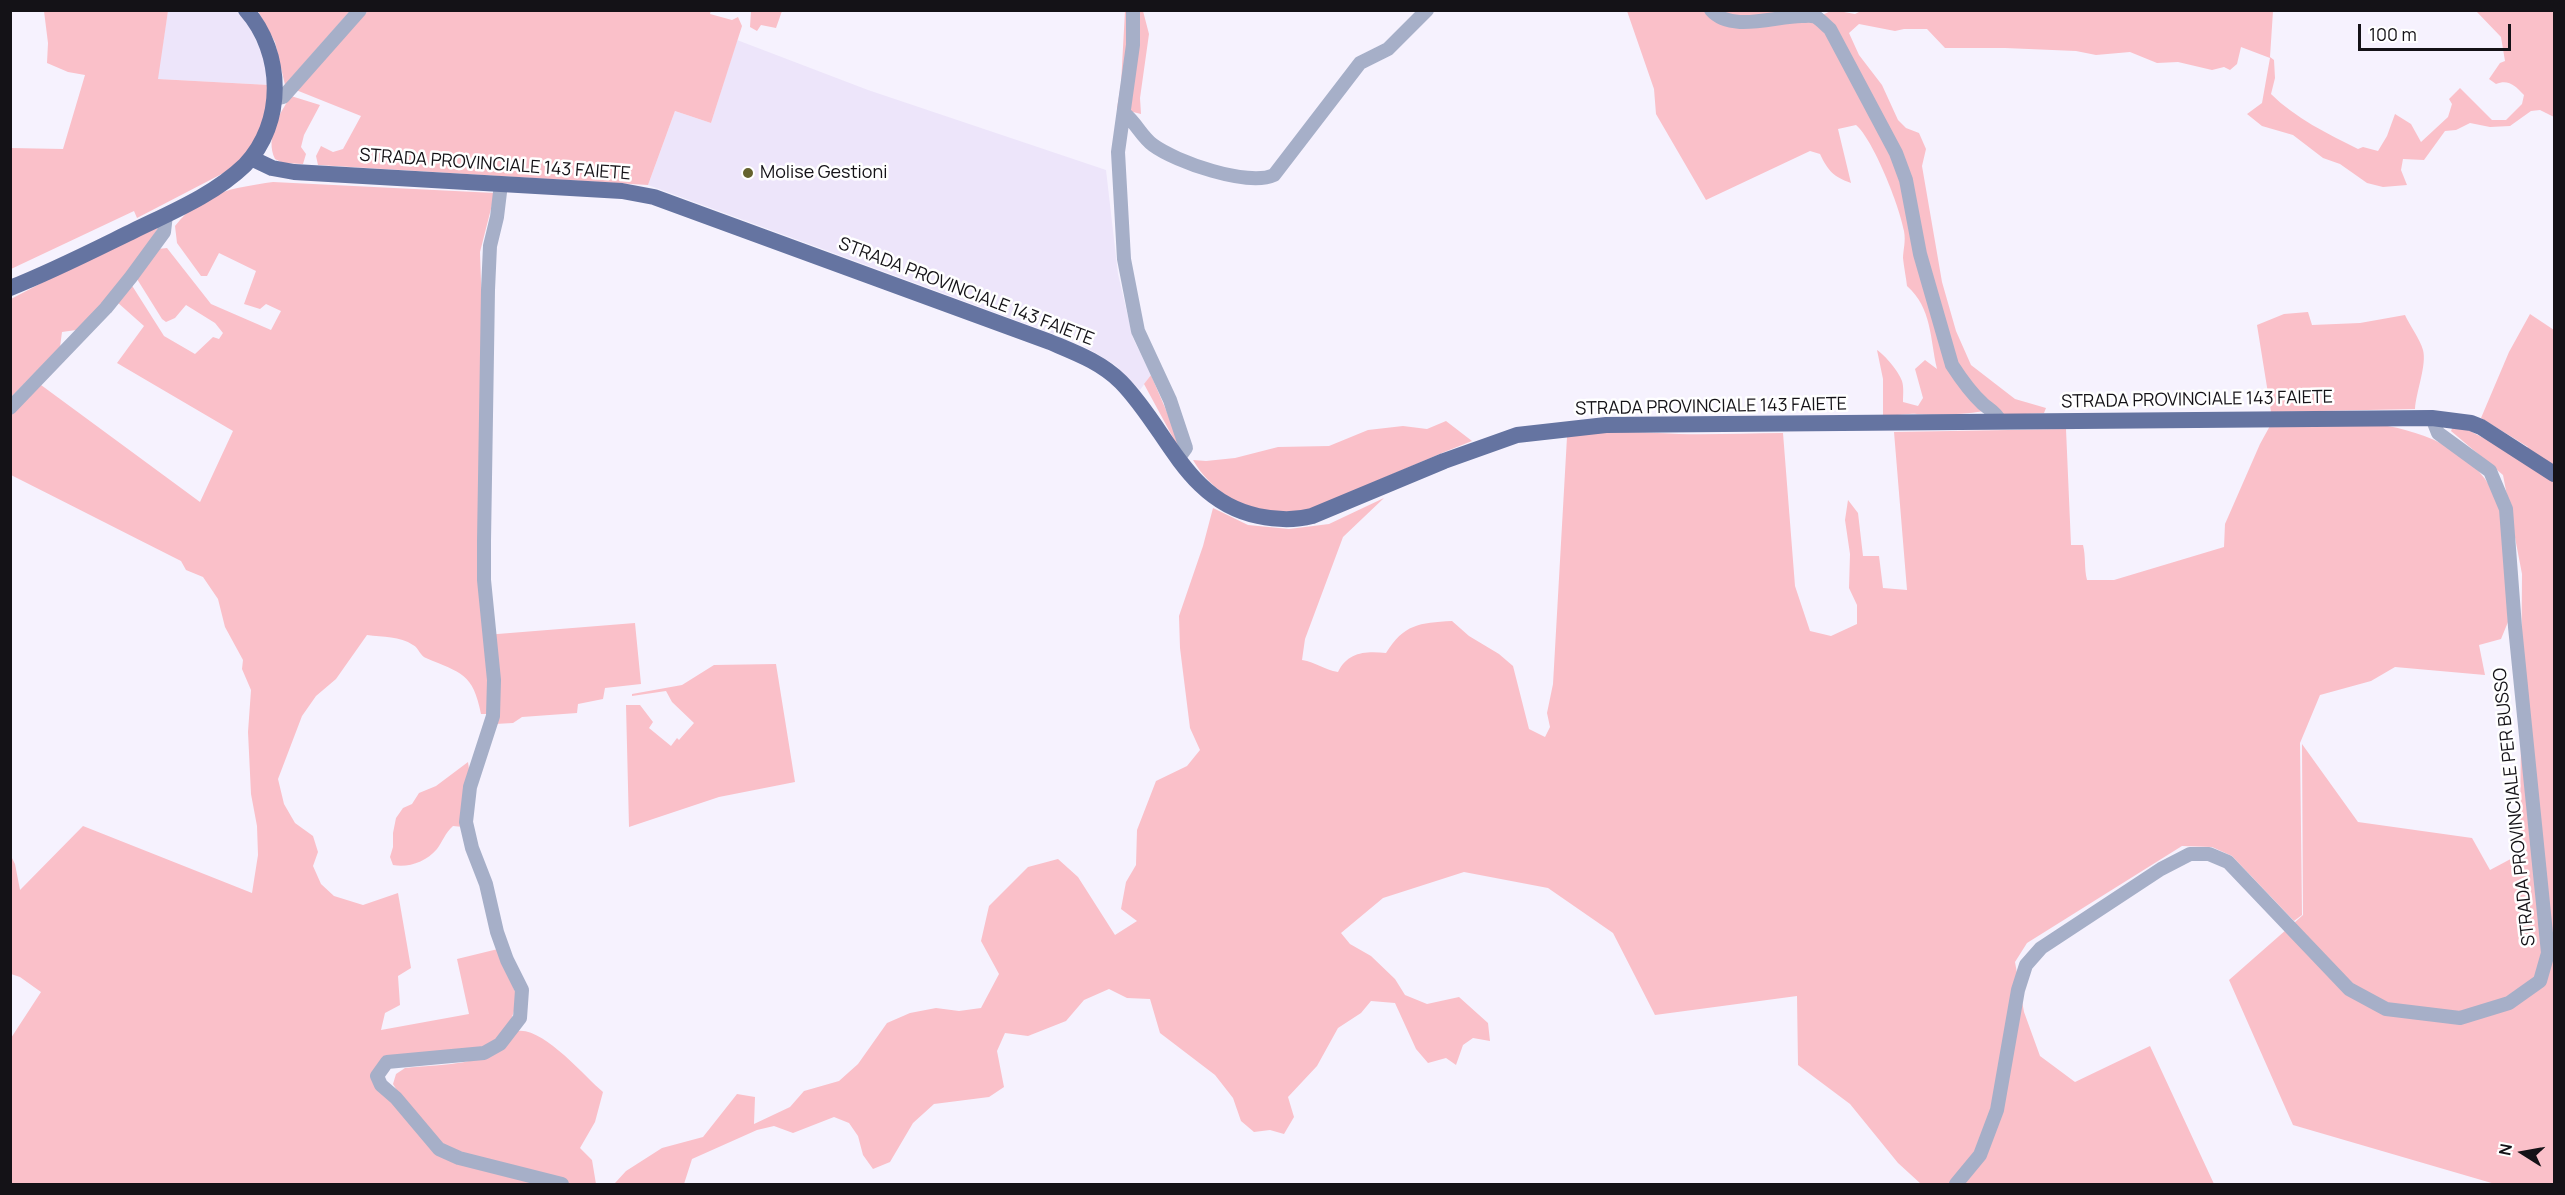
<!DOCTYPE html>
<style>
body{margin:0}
#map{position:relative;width:2565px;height:1195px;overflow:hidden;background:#f6f2fe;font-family:Manrope,sans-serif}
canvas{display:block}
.frame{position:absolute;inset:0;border:12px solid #141217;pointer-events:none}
.north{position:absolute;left:2493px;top:1123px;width:60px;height:60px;-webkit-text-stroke:4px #fff;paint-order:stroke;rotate:281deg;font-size:16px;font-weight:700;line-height:24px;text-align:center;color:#141217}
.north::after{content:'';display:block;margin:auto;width:21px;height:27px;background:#141217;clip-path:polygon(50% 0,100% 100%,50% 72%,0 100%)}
.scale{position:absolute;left:2358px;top:24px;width:153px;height:27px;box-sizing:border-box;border:3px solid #141217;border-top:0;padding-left:8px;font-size:18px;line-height:21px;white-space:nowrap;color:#141217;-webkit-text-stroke:4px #fff;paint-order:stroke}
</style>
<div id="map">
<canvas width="2565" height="1195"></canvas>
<div class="frame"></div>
<div class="north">N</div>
<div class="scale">100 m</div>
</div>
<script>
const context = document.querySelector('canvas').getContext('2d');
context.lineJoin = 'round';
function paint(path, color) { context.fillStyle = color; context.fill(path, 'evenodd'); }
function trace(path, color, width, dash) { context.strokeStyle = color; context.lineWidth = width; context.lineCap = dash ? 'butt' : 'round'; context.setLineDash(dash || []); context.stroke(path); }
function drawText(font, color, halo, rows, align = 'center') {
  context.font = font + ' Manrope,sans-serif'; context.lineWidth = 5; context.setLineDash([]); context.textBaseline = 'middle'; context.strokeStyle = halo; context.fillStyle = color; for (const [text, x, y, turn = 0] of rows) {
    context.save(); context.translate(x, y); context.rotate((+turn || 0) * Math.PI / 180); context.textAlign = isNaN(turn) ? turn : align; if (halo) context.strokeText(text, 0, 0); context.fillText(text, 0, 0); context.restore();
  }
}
paint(new Path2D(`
 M168,11h70l8,9 18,37 5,28 -112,-6z
 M737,40l131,50 238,80 12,104 15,64 18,37 -11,15 -25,-25 -36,-22 -431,-158 27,-74 36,12z`), '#ede5fa');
paint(new Path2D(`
 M711,10l-1,4 22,6 6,-3 4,9 -31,97 -36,-12 -27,74 -330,-20 -2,-9 5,-10 12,6 10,-3 18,-33 -65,-26 56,-65 16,-14z
 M1770,10l7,4 43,2 13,-6 22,4 8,-4 410,1 -3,46 4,3 1,18 -4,16c24,24 57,40 87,55l5,-2 15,4 9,-15 8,-22 16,10 10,18 27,-25 4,-13 -3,-5 11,-11 32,32h14l16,-16 2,-9c-9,-9 -15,-16 -28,-11l-7,-5 11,-16 5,-2 -4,-24 -25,-26h78v106l-14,-7 -9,1 -21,15 -20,1 -20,-4 -14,7 -11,1 -21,29 -21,-1 -2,11 6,15 -24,2 -16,-4 -27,-19 -17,-6 -30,-23 -31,-9 -15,-12 15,-11 8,-45 -29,-11 -4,17 -7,6 -6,-3 -12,3 -34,-8 -21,1 -27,-11 -34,3 -20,-4 -71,-3h-60l-18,-19h-23l-9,2 -36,-7 -10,9 10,22 23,30 16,35 8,8 13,5 7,16 -4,17 20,116 14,49 15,34 44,34 31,9 -2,5 -57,3 -3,-5c-23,4 -44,4 -67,3 -11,-1 -23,2 -34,3v-38l-6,-29c8,5 22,22 25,31 2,6 1,15 1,21l15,4 5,-8 -8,-29 10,-9 12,9c-7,-30 -5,-61 -30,-83 -1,-9 -3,-18 -4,-28 0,-8 3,-16 1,-27 -4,-24 -31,-92 -48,-106l-18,4 13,54c-17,-6 -23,-12 -31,-29l-10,-3 -104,49 -50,-86 -2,-25 -27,-78z
 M44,11h124l-10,68 111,6c-1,29 -12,59 -32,81l-100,52 -3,-7 -123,58v-121l52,1 22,-74 -17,-3 -21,-9 1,-20z
 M258,11h92l-65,74 -10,-43z
 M751,11h31l-6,17 -15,-3 -4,6 -7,-4z
 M1125,11h18l6,23 -9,64 1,16 -24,-6 4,-24z
 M291,96l29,9 -16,30 -3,12 5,7 -3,10 -20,-1 -8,-4c-10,-21 4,-45 16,-63z
 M273,182l222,11 -15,59 2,60 -1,161 -4,90 3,1 5,71 150,-12 6,61 -36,4 -2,11 -25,5 -1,9 -55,4 -9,6 -18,1 -8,-10h-6c-8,-41 -20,-41 -55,-56 -6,-2 -7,-10 -13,-13 -13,-9 -30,-8 -46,-10l-31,44 -20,17 -14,20 -24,63 6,25 11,19 18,13 5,16 -5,14 8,18 13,12 29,9 35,-12 13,75 -13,8 2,29 -15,8 -4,17 88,-16 -12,-55 41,-10 20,50 -7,21 -8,13 -17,14 -104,13c-24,21 3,36 19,49v-12l-8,-13 3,-10 9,-6c17,-2 56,-3 70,-9 14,-7 24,-21 39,-27 25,-10 70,44 89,60l-8,30 -15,26 12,12 4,24h-585v-146l30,-46 -21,-15 -9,-3 -1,-120 5,10 5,26 63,-64 169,67 6,-38 -1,-29 -6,-32 -3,-62 3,-42 -9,-21 1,-9 -18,-33 -7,-28 -15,-22 -17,-7 -5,-9c-57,-29 -113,-57 -170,-86v-61l30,-29 159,117 33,-71 -116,-68 27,-37 -27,-24 14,-18 33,52 31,18 18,-17 6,2 4,-6 -8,-10 -29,-18 -11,13 -9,4 -4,-3 -25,-40 21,-30 9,-1 44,56 60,26 10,-19 -15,-7 -6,5 -16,-5 12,-33 -37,-18 -12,23h-6l-24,-33 -2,-17c27,-34 57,-38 98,-44z
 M152,225l6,3 -4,7c-17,25 -51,81 -78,95 -4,1 -10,1 -14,2l-2,15 -49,50v-98z
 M2308,312l4,13 48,-2 45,-8c5,11 15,24 18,35 4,15 -7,42 -8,59l-144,3 -14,-87 27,-11z
 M2530,314l24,16v854h-59l-202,-59 -64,-145 74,-65 -1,-171 56,78 114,16 18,32 30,-16 2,-280 -19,-99 -52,-44 2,-5 9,1 57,29 9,-9 -47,-29 28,-66z
 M1151,375l27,63 -1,7 -33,-61z
 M1446,421l26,20c-39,15 -76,32 -114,48 -23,10 -45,22 -70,24 -38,3 -77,-21 -95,-53l13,1 29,-3 43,-11 51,-1 39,-16 35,-4 24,3z
 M2369,423c49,6 103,25 126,72 2,5 6,11 7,17 6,33 4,76 6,110l-7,17 -22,6 6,30 -90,-8 -24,14 -51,14 -20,48 2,172 -8,6 -62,-65 -20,-9 -30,-1 -155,97 -12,19 9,50 16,44 35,26 75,-36 64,138h-293l-23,-21 -48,-59 -52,-39 -1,-69 -142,19 -42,-82 -65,-45 -84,-16 -81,26 -42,35 9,11 21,12 24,23 10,16 22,9 32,-7 29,26 2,18 -17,-3 -10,7 -7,20 -10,-7 -18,5 -12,-14 -21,-46 -24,-2 -10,12 -23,15 -21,38 -29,31 6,20 -10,17 -14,-4 -16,2 -13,-11 -8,-23 -18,-23 -55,-42 -10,-34 -23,-1 -18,-9 -25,11 -18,21 -38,15 -23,-3 -8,18 7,36 -15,10 -55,7 -21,19 -23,39 -17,7 -10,-14 -5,-19 -9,-13 -15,-6 -41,16 -19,-7 -17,4 -65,29 -8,25h-80l11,-1 11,-12 36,-23 41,-11 34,-43 18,3 -1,27 36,-17 14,-16 35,-10 19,-17 29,-41 23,-10 26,-5 23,3 22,-3 18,-34 -18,-33 8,-35 39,-39 30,-8 20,18 37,58 22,-14 -16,-12 5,-27 10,-17 1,-35 19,-49 31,-15 13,-16 -10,-22 -10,-80 -1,-32 24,-70 10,-38 35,17 41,4 40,-5 55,-26 -41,39 -38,102 -3,21c14,2 22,10 36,12 10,-20 27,-21 48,-19 18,-29 33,-30 66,-32l17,15 30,18 14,12 16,63 16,8 5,-10 -3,-14 6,-29 14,-247c37,-8 75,-4 112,-3 35,1 69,-1 104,-1l12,153 15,45 21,5 26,-12v-19l-8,-17 1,-34 -5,-34 3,-20 10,13 5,43h16l4,32 24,2 -13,-158 172,-3 5,116h12c3,12 1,23 4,35h27l110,-33 1,-23 35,-80 11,-20z
 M776,664l19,118 -76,15 -90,30 -3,-122h14l13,17 -4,6 22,18 6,-8 2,2 15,-17 -22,-21 -6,-11 -34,5v-2l50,-9 32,-20z
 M468,762l2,14 -7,51 -10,-1c-8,7 -10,15 -16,23 -11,13 -29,19 -44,16l-3,-8 3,-10v-14l3,-15 7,-10 9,-4 7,-11 17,-7z`), '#fac0c9');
trace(new Path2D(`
 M1133,10v35l-15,107 6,107 14,72 32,69 16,48 -8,11
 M1711,10c20,23 64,6 91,6 4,0 10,-1 14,1 5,3 10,9 14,12l66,124 10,27 14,74 32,111c9,14 19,28 31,39 7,6 13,8 17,17
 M275,99l8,-2 77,-87
 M1125,114c11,9 17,23 28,31 23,17 95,42 121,30l86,-112 28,-14 39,-39
 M501,184l-4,33 -7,29 -2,44 -4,251v39l10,100 -1,36 -23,71 -4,35 6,26 14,36 11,48 10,28 15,30 -2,28 -20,26 -16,9 -97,9 -10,14 4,9 15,13 43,51 20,9 103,26
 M10,408l96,-100 25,-31 33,-45 2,-17
 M1956,1184l24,-29 17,-45 21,-120 8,-25 15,-17 120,-79 29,-15h19l19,8 121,127 37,20 74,9 49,-15 31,-22 8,-28 -33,-326 -9,-118 -16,-38 -52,-38 -6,-15`), '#a6afc8', 14);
trace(new Path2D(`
 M251,158l21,10 22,4 328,19 32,6 396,145c26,11 51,20 71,40 47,48 65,119 137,134 19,4 35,5 54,0l132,-55 73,-26 89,-10 826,-7 39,5 10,4 73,47
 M10,288c43,-17 84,-38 125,-58 37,-18 80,-36 110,-65 40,-42 39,-112 1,-155`), '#6574a1', 16);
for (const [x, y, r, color] of [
 [748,173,6,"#65622e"]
]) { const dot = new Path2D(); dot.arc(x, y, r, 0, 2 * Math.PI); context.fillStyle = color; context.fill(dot); trace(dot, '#fff', 2); }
drawText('18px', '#141217', '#fff', [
 ["STRADA PROVINCIALE 143 FAIETE",495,165,4],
 ["STRADA PROVINCIALE 143 FAIETE",966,292,21],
 ["STRADA PROVINCIALE 143 FAIETE",2197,400,-1],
 ["STRADA PROVINCIALE 143 FAIETE",1711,407,-1],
 ["STRADA PROVINCIALE PER BUSSO",2515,807,-96]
]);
drawText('18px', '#141217', '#fff', [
 ["Molise Gestioni",760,173]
], 'left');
</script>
